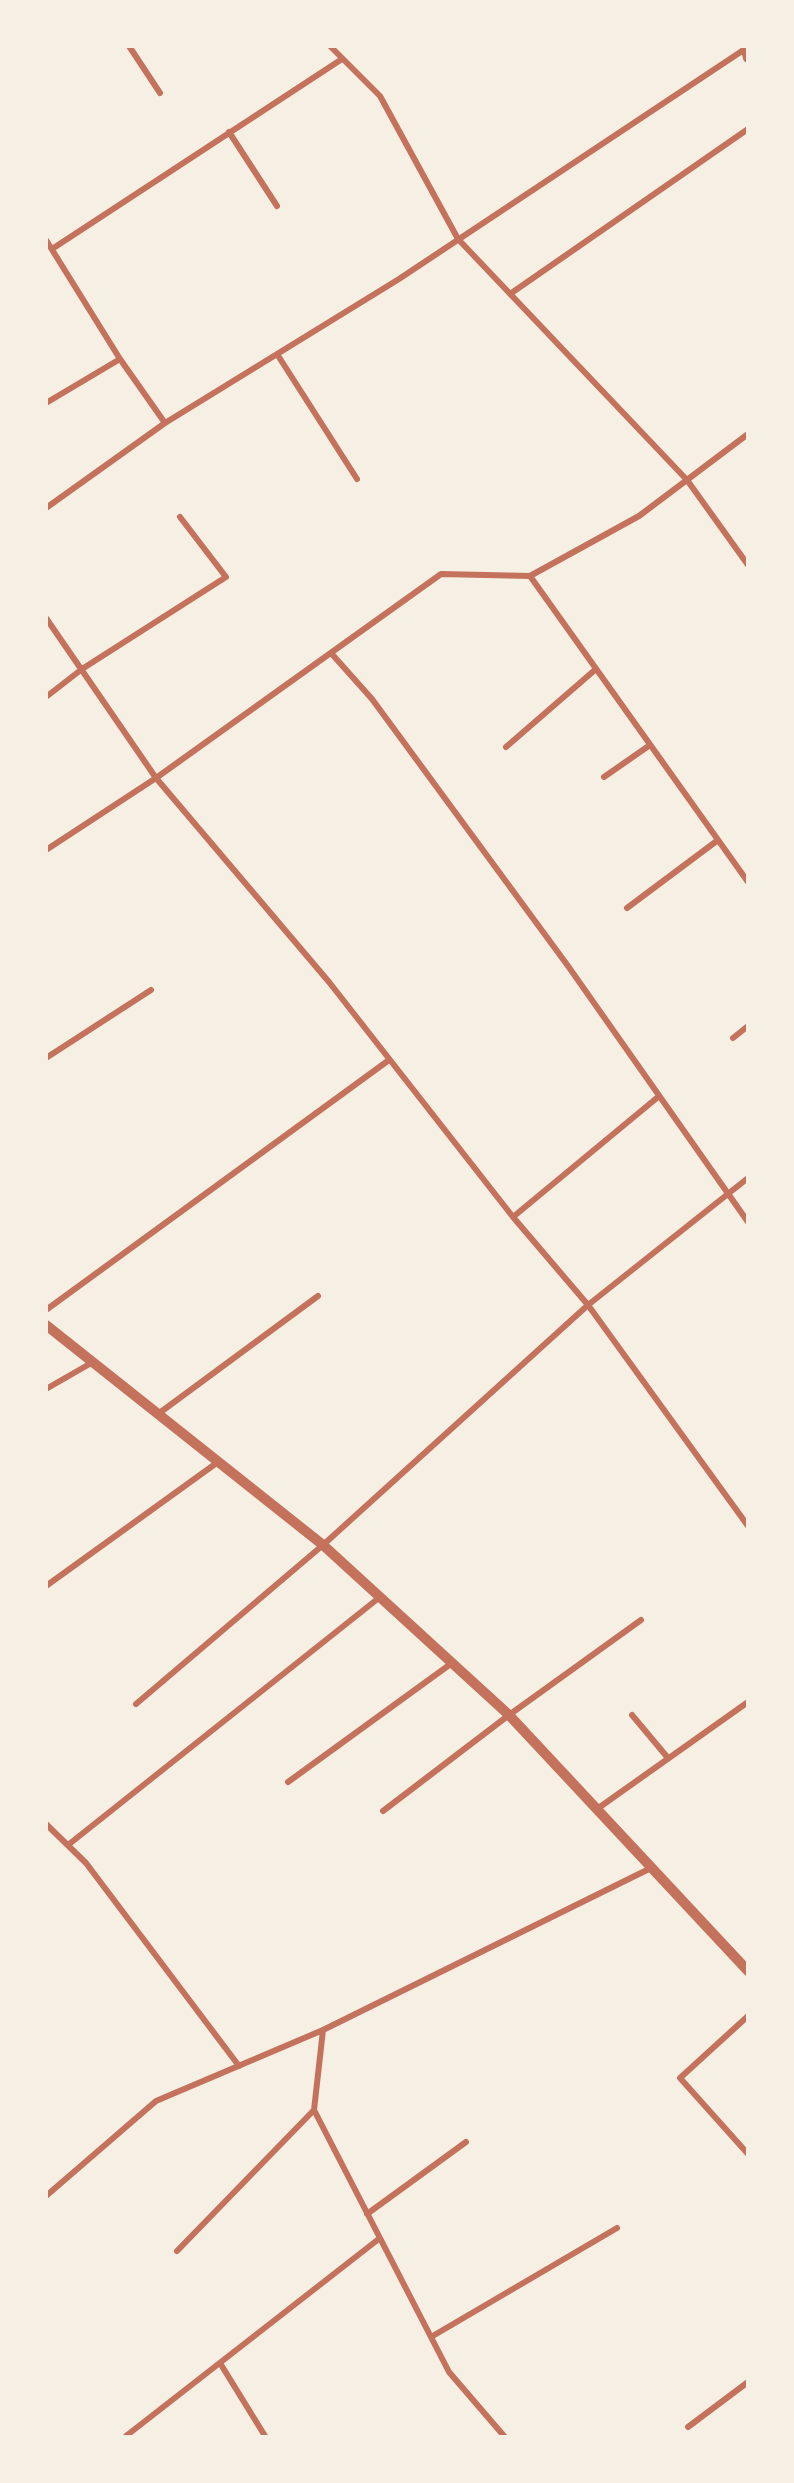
<!DOCTYPE html>
<style>
body{margin:0}
#map{position:relative;width:794px;height:2483px;overflow:hidden;background:#f6efe4;font-family:"Public Sans",sans-serif}
canvas{display:block}
.frame{position:absolute;inset:0;border:48px solid #f6efe4;pointer-events:none}
</style>
<div id="map">
<canvas width="794" height="2483"></canvas>
<div class="frame"></div>
</div>
<script>
const context = document.querySelector('canvas').getContext('2d');
context.lineJoin = 'round';
function trace(path, color, width, dash) { context.strokeStyle = color; context.lineWidth = width; context.lineCap = dash ? 'butt' : 'round'; context.setLineDash(dash || []); context.stroke(path); }
trace(new Path2D(`
 M129,46l31,47
 M330,46l50,50 78,143 229,241 61,85
 M229,132l48,74
 M46,240l74,119 45,64
 M52,249l290,-190
 M510,294l238,-165
 M277,354l80,125
 M46,403l74,-44
 M46,508l119,-85 234,-144 349,-232
 M530,576l218,306
 M530,576l109,-60 109,-82
 M46,618l110,160 173,204 184,235 75,88 160,221
 M331,653l41,46 196,267 180,256
 M46,697l36,-28 144,-92 -46,-60
 M506,747l90,-78
 M604,777l46,-32
 M46,850l110,-72 285,-204 89,2
 M627,908l91,-68
 M733,1038l15,-12
 M46,1058l105,-68
 M513,1217l145,-120
 M46,1310l343,-250
 M46,1389l47,-27
 M158,1414l160,-118
 M46,1586l172,-124
 M136,1704l187,-159 265,-240 160,-127
 M632,1715l36,43
 M288,1782l164,-119
 M597,1809l151,-107
 M383,1811l126,-96 132,-95
 M46,1824l40,39 153,203
 M68,1845l312,-248
 M748,2016l-68,62 68,76
 M323,2030l-9,80 135,262 55,64
 M46,2196l110,-95 167,-71 328,-162
 M367,2214l99,-72
 M177,2251l137,-141
 M431,2337l186,-109
 M220,2363l45,73
 M688,2427l60,-45
 M126,2436l254,-198`), '#c5725c', 6);
trace(new Path2D(`
 M745,46l3,12
 M46,1325l277,220 186,170 239,256`), '#c5725c', 10);
</script>
